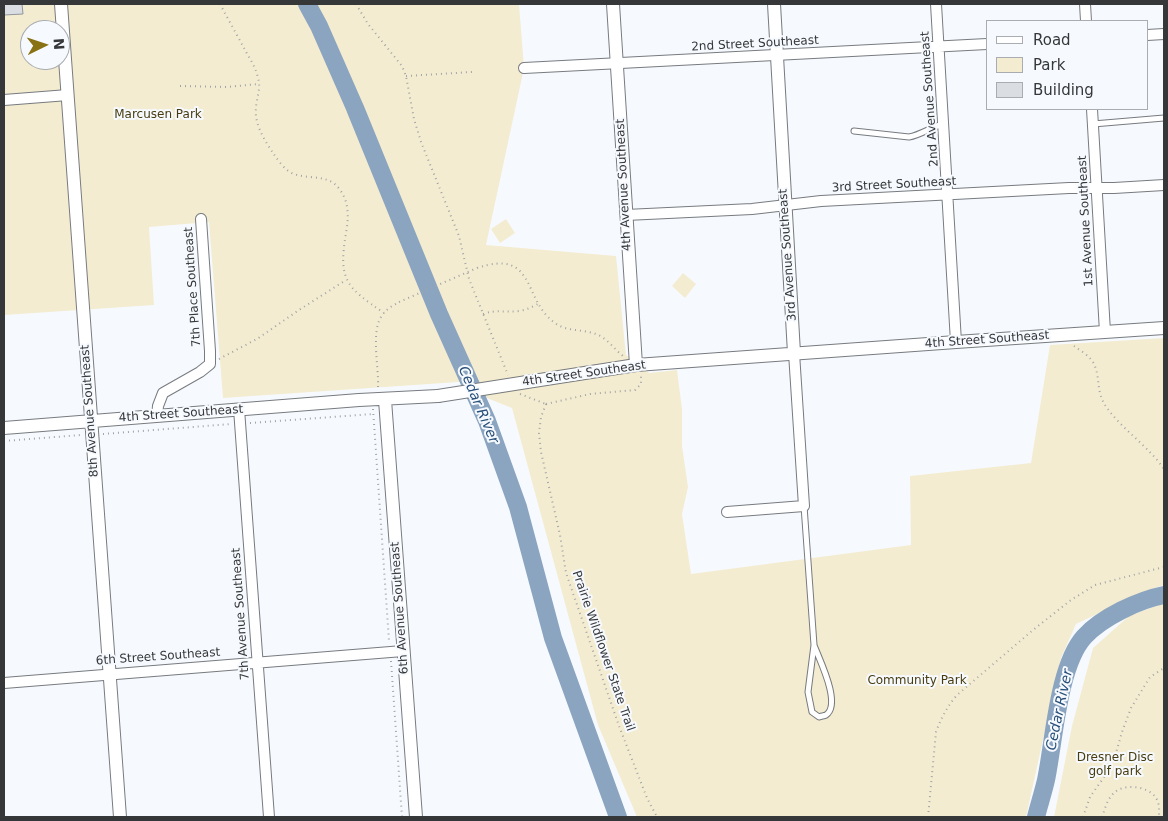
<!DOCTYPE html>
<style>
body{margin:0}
#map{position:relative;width:1168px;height:821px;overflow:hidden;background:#f6faff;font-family:"DejaVu Sans",sans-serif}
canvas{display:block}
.frame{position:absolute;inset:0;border:5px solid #363739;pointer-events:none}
.legend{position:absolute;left:986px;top:20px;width:162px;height:90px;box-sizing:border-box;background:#f6faff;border:1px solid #a9acb0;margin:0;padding:6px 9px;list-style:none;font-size:15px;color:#363739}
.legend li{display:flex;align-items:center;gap:10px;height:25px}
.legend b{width:25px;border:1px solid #a9acb0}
.north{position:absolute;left:20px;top:20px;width:50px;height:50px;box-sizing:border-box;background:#f6faff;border:1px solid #a9acb0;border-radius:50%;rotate:86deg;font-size:14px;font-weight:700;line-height:20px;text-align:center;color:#363739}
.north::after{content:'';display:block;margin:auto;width:18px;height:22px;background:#887214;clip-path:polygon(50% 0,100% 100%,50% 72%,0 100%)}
</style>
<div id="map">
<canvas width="1168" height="821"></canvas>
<div class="frame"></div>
<ul class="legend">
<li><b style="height:6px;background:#fff"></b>Road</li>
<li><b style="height:14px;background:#f4ecd0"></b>Park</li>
<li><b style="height:14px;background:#dadee3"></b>Building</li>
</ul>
<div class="north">N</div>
</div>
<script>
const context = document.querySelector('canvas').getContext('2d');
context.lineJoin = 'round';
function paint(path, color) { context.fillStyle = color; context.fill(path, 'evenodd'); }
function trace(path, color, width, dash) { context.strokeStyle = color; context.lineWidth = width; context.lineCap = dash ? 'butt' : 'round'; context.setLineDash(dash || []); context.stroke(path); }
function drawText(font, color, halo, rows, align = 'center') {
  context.font = font + ' "DejaVu Sans",sans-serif'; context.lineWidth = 4; context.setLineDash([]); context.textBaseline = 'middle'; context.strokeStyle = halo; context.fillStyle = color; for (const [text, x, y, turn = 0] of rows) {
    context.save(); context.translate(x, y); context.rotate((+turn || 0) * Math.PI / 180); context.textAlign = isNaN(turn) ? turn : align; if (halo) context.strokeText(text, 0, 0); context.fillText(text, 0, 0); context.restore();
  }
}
paint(new Path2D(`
 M4,4h515l5,64 -38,177 130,11 10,99 23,18 28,-3 5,39v37l6,41 -6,27 9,60 220,-29 -1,-69 121,-13 19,-118 114,-7v247l-18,6 -70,33 -15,34 -35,159h-389l-39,-92 -86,-317 -35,-14 -4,-13 -250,17 -14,-176 -60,5 5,78 -150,10zM30,30h30v30h-30z
 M506,219l9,14 -15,10 -9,-14z
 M683,273l13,11 -11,14 -13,-12z
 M1164,603v214h-110l18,-91 21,-78 36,-32z`), '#f4ecd0');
trace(new Path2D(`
 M307,4l12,22 36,82 84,206 48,107 31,86 35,131 65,179
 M1036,817c3,-12 7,-24 10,-37 8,-38 12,-114 38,-143 18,-20 55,-37 80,-42`), '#8ba5c1', 18);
const building = new Path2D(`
 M4,4h18l1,10 -19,1z`);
paint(building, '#dadee3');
trace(building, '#92969b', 1);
const service = new Path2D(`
 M1093,124l71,-6
 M854,131l55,6c12,-2 22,-10 34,-13
 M804,506l10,139 -6,47 4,20 7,5c2,-1 5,-1 7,-2 16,-11 -7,-56 -12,-70`);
const minor = new Path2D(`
 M936,4l20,338
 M1085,4l1,17
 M1147,35l17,-1
 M524,68l463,-24
 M4,100l64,-5
 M1092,109l13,223
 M626,215l126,-6 69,-8 248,-13h45l50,-3
 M239,409l30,408
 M157,416l1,-10 5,-13 37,-21 10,-8v-13l-9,-132
 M727,512l77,-6 -10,-153
 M4,683l399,-32`);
const tertiary = new Path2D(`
 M61,4l59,813
 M613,4l23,361
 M774,4l20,349
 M527,382l109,-17 320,-23 208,-14
 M385,400l31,417
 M4,428l355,-28 79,-4`);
trace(service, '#777b7f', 7);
trace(minor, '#777b7f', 12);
trace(tertiary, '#777b7f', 14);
trace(new Path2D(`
 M220,4c8,15 17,31 25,46 5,9 11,18 13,28 3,10 -1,19 -2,29 -2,17 8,32 17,46 5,7 12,18 21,21 21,7 39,-3 51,25 4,11 3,23 1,34 -8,47 0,54 38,80
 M356,4l12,20 34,42 4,10 8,43 7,23 38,94 10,43 39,96
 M406,76l66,-4
 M180,86l46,1 33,-3
 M477,268c60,-20 45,32 78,55 12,9 28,6 41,11 11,4 18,15 27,22
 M483,314c13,-5 23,-1 36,-3 7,-1 13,-4 19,-7
 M1074,346c7,5 16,10 20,18 7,15 1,27 13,44 16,22 41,38 57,61
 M219,359l38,-20 42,-29 47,-30
 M378,387c1,-19 -7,-54 3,-70 4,-7 11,-11 18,-15
 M520,394l26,10
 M546,404l-5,13 -2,16 2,19 19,83 6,38 53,153 28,72 10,19
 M546,404l44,-10 45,-4 6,-6v-8
 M373,409l16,232
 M250,423l123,-9
 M103,434l128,-10
 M4,441l77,-6
 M391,661l11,156
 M928,817l8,-85c5,-14 11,-25 21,-37l76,-65 38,-30 24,-15 69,-18
 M1083,817l7,-20 19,-27 5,-10 8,-28 9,-24 19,-31 14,-9
 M1102,817c3,-8 5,-18 12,-24 9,-10 35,-7 42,5 4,6 3,13 3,19`), '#a1a4a7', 2, [1, 4]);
trace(service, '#fff', 5);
trace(minor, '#fff', 10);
trace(tertiary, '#fff', 12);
const tertiaryBridge = new Path2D(`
 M438,396l89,-14`);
trace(tertiaryBridge, '#777b7f', 14, []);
trace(new Path2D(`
 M399,302l78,-34`), '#a1a4a7', 2, [1, 4]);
trace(tertiaryBridge, '#fff', 12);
drawText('12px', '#363739', '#f6faff', [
 ["2nd Street Southeast",755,44,-3],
 ["2nd Avenue Southeast",930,99,-94],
 ["4th Avenue Southeast",624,185,-93],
 ["3rd Street Southeast",894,185,-3],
 ["1st Avenue Southeast",1086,221,-93],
 ["3rd Avenue Southeast",788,255,-94],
 ["7th Place Southeast",193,287,-94],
 ["4th Street Southeast",987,340,-4],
 ["4th Street Southeast",584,374,-8],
 ["8th Avenue Southeast",90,411,-94],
 ["4th Street Southeast",181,414,-4],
 ["6th Avenue Southeast",400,608,-94],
 ["7th Avenue Southeast",241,614,-94],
 ["Prairie Wildflower State Trail",603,651,71],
 ["6th Street Southeast",158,657,-4]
]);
drawText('12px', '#483c0e', '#f6faff', [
 ["Marcusen Park",158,115],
 ["Community Park",917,681],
 ["Dresner Disc",1115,758],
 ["golf park",1115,772]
]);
drawText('italic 14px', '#2a5079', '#f6faff', [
 ["Cedar River",478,405,67],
 ["Cedar River",1060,710,-78]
]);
</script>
